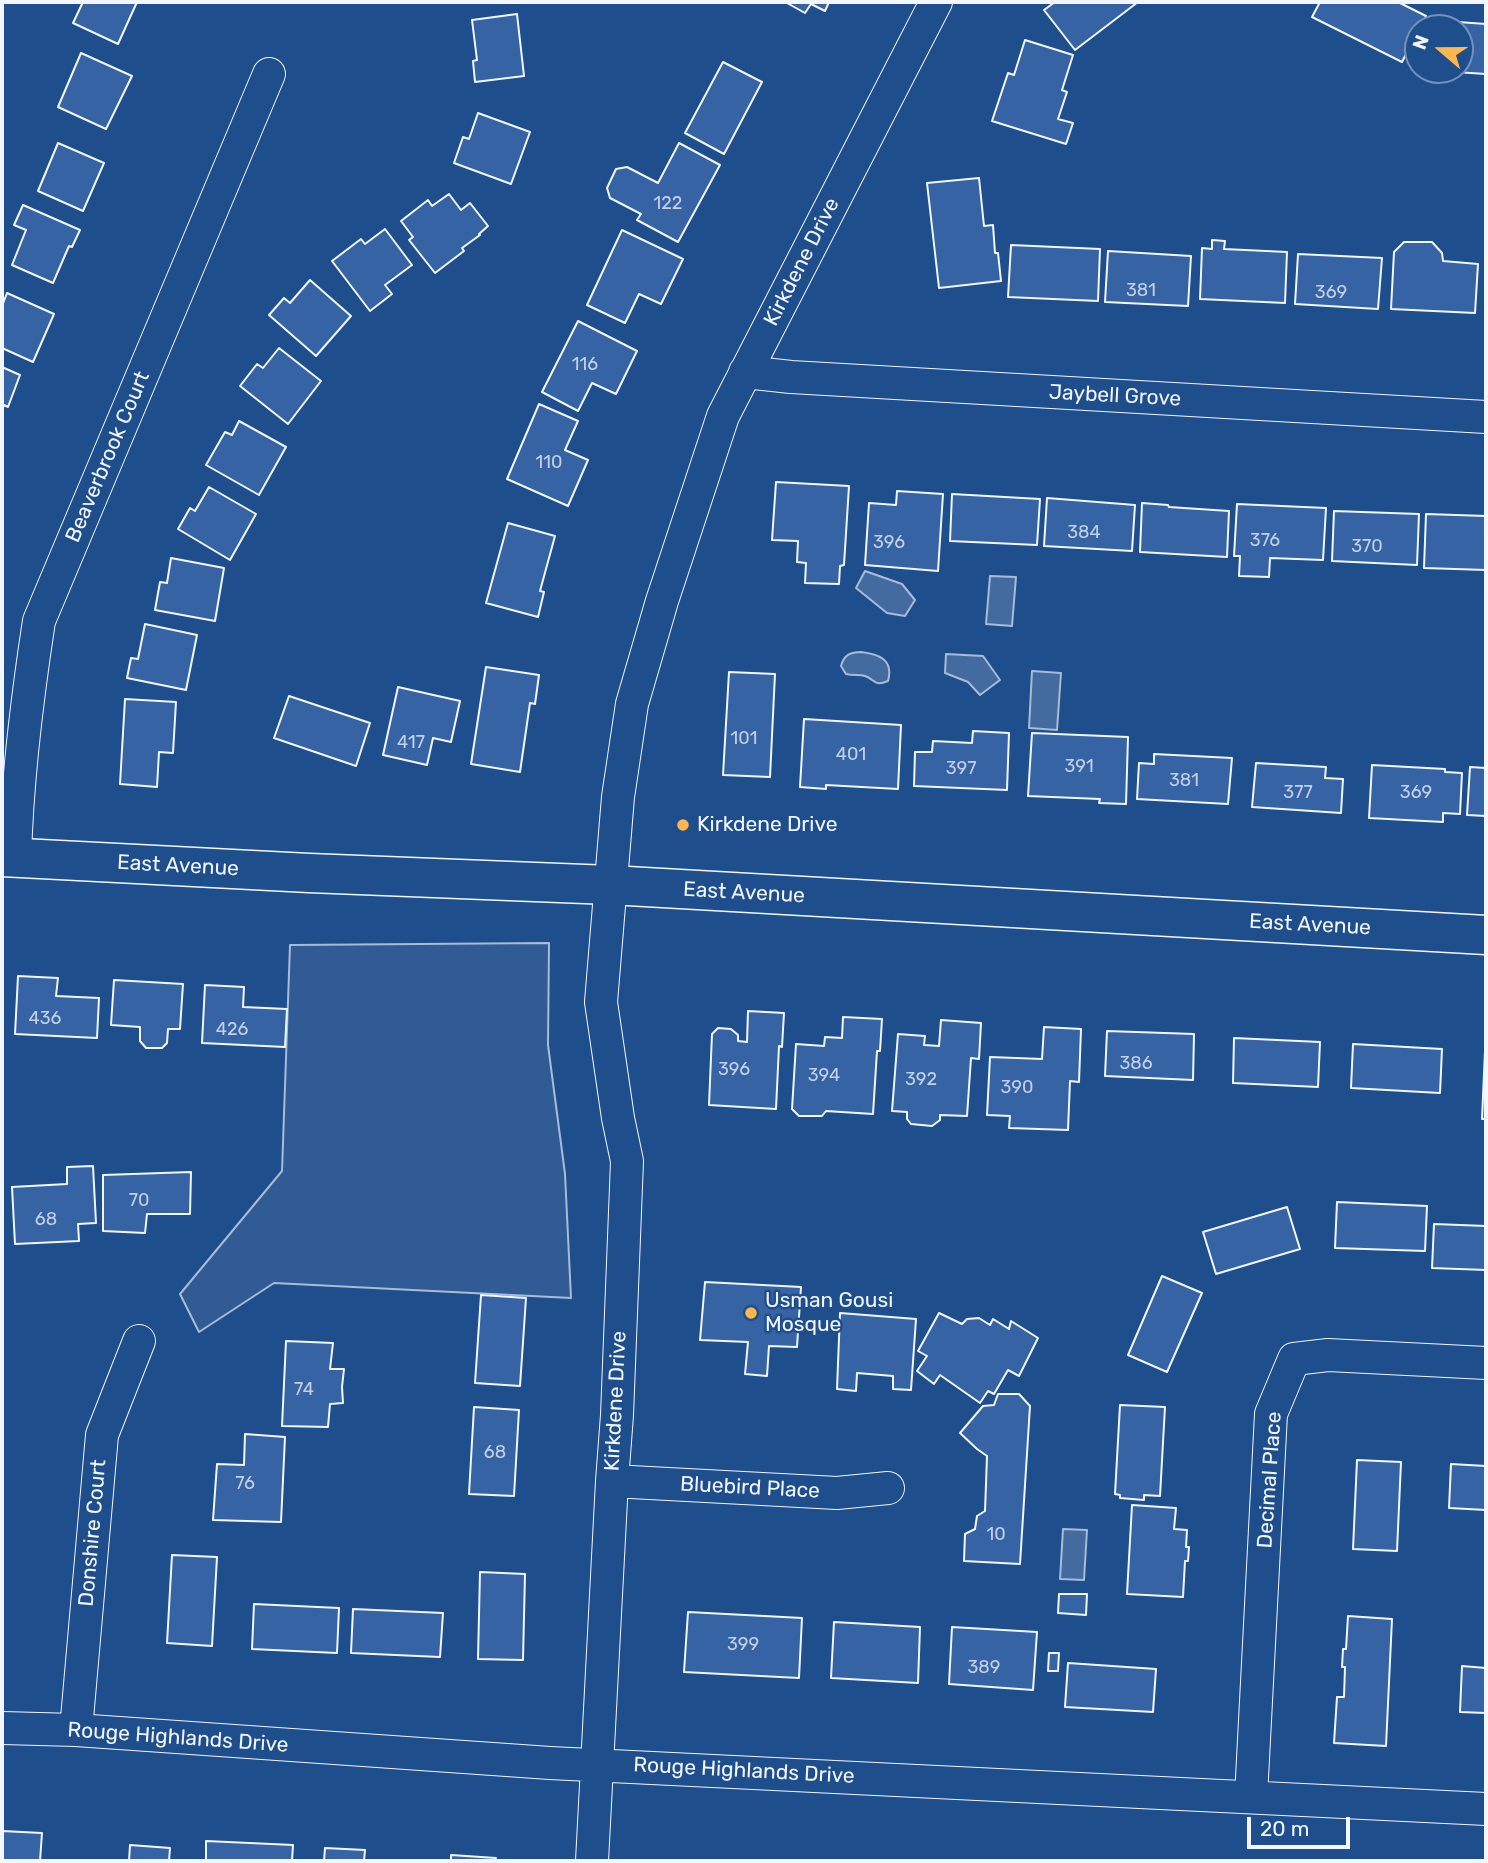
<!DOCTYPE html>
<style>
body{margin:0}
#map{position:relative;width:1488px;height:1863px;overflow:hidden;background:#1f4e8c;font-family:Rubik,sans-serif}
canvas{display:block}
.frame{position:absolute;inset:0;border:4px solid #f2f6ff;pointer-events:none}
.north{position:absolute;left:1404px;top:14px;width:70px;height:70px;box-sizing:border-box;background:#1f4e8c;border:2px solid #7391ba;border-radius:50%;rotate:290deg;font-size:19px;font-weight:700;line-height:28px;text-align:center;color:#f2f6ff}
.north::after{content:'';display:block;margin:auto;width:24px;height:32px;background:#ffb74d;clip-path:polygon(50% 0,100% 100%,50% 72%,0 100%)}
.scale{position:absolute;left:1247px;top:1817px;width:103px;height:32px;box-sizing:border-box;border:4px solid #f2f6ff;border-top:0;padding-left:9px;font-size:21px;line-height:24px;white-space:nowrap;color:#f2f6ff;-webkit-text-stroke:5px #1f4e8c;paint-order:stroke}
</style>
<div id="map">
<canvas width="1488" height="1863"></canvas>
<div class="frame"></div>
<div class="north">N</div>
<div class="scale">20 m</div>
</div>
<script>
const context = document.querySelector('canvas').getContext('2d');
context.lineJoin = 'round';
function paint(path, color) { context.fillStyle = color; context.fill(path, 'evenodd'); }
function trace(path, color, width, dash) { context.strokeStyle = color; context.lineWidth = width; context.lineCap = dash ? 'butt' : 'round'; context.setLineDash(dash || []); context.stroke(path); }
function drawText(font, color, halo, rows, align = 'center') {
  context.font = font + ' Rubik,sans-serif'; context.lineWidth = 5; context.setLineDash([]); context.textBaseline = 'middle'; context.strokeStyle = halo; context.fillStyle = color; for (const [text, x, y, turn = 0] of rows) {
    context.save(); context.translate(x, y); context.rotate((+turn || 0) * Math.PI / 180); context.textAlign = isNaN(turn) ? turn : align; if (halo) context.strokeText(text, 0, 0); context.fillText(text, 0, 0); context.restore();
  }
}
const green = new Path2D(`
 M549,943l-1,102 17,129 6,124 -297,-15 -75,49 -19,-38 102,-123 8,-226z`);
paint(green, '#305b95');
trace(green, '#a8bbd7', 2);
const water = new Path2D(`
 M865,571l37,13 13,16 -10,16 -18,-3 -31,-25z
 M990,576l26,1 -4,49 -26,-2z
 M861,652c17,2 33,7 27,29 -14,6 -12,-1 -23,-5 -6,-2 -12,0 -19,-2l-5,-8c3,-11 9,-14 20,-14z
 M946,654l37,2 17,24 -20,15 -12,-13 -23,-9z
 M1032,671l29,2 -4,57 -28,-2z
 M1063,1529l24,1 -3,50 -24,-1z`);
paint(water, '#446ba0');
trace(water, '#a8bbd7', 2);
const building = new Path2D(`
 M83,2h54l-19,42 -45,-21z
 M788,2h41l-4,9 -14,-7 -6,9 -18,-10z
 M1055,2h83l-63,48 -31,-40z
 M1320,2h78l28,14 -24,46 -90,-45z
 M517,14l7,62 -49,6 -2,-21 4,-1 -5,-40z
 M1458,22l28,2v50l-31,-2v-2h5v-42h-20v-4h18z
 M1025,40l48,15 -11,35 5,2 -9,27 15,4 -7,21 -74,-23 16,-48 6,2z
 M81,53l51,23 -26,53 -48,-22z
 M723,62l39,20 -38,72 -39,-21z
 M478,113l52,19 -19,52 -57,-21 9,-26 6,2z
 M58,143l46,20 -21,48 -45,-20z
 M679,143l41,22 -42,77 -41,-22 4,-6 -31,-16 -3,-10 9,-19 11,-2 31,16z
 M979,178l5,48 9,-1 2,28h3l3,28 -62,7 -12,-105z
 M449,194l12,16 9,-7 18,23 -9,8 1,1 -18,13 2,3 -29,22 -26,-33 4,-3 -12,-16 27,-21 4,6z
 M23,205l57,25 -8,17 -3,-1 -16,37 -41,-18 14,-35 -12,-5z
 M385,229l27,36 -27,20 7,9 -22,17 -38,-50 29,-22 4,5z
 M622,230l61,29 -22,45 -22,-10 -14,29 -38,-18z
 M1212,240l13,1 -1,8 63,3 -2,51 -85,-4 2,-51 10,1z
 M1404,242h28l10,11 1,8 35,3 -3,49 -84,-4 3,-57z
 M1011,245l89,4 -2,52 -90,-4z
 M1108,251l83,5 -3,50 -83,-4z
 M1298,254l84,4 -4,51 -83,-5z
 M310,280l41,36 -35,40 -47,-41 15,-17 6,5z
 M7,293l47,21 -21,48 -31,-14v-42z
 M578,321l59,30 -21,43 -24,-11 -14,28 -36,-19z
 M279,348l42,33 -33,43 -48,-38 17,-22 6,4z
 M2,367l18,8 -12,32 -4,-2 -2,5z
 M539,404l39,17 -13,29 23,10 -20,46 -61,-27z
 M239,421l47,26 -27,48 -53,-30 19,-33 7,3z
 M776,482l73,4 -5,79 -4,1 -1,18 -34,-1 1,-20 -9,-1 1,-21 -26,-1z
 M209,487l47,27 -26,46 -52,-31 12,-21 5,3z
 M897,491l46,3 -5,77 -73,-6 4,-62 27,2z
 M952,494l88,5 -3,46 -87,-4z
 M1047,498l88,7 -3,46 -88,-5z
 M1142,503l26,2 1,2 60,4 -2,46 -87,-5z
 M1237,504l89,4 -3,52 -53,-2 -1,19 -30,-1 1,-20h-6z
 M1334,511l85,3 -2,51 -85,-4z
 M1426,514l60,2v54l-62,-2z
 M508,523l47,13 -15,55 4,1 -6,25 -52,-14z
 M171,558l53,10 -9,53 -60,-11 5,-28 7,1z
 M145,624l52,11 -11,55 -59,-12 4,-20 7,1z
 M486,667l53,8 -4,29 -5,-1 -10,69 -49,-8z
 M729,672l46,2 -5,103 -47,-2z
 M398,687l62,14 -9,41 -18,-4 -6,27 -44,-10z
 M289,696l81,27 -14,43 -82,-28z
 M125,699l51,3 -3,51 -14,-1 -2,35 -37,-3z
 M804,719l97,6 -3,64 -72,-4v4l-26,-2z
 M973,731l36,2 -2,57 -93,-4 1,-34h17l1,-11 39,2z
 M1032,733l96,4 -2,67 -27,-1 1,-4 -72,-3z
 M1154,754l78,4 -4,46 -91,-5 2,-36 15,1z
 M1256,763l70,4 -1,11 18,1 -2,34 -89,-6z
 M1372,765l73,4v3l17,1 -2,41 -17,-1v9l-74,-4z
 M1470,767l16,1v48l-19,-1z
 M18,976l40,2 -2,18 43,2 -2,40 -82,-4z
 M114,980l69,4 -3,45h-12l-1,14 -5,5h-16l-6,-7v-14l-29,-2z
 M205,985l39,2 -1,20 44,2 -2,38 -83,-4z
 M748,1011l36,2 -2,34 -3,-1 -3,63 -67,-4 3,-71 6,-6 13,1 7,6v6l9,1z
 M843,1017l39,2 -2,32h-3l-4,63 -47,-3 -4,5h-23l-7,-7 4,-65 28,2 1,-9 17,1z
 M941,1020l40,3 -2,36 -8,-1 -4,58 -27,-1v5l-8,6 -21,-2 -4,-5v-7l-15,-1 6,-77 27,2 -1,9 15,1z
 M1044,1027l37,2 -2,53 -9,-1 -2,49 -59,-2 1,-12 -23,-1 3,-58 52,2z
 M1107,1031l87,3 -1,46 -88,-4z
 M1234,1038l86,4 -2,45 -85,-4z
 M1353,1044l89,5 -2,44 -89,-5z
 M1485,1051l1,1v67h-4z
 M93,1166l3,57 -18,1 1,17 -64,3 -3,-57 55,-3v-17z
 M191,1172l-1,42h-43l-2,19 -42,-2v-56z
 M1337,1202l90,4 -2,45 -90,-3z
 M1287,1207l13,42 -84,25 -13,-42z
 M1434,1224l52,2v44l-54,-2z
 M1162,1276l40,17 -35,79 -39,-17z
 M705,1282l96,5 -4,60 -28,-1 -2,30 -22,-2 3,-32 -48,-2z
 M481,1295l45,3 -6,88 -45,-3z
 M840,1313l76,6 -5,71 -18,-1v-13l-36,-3 -1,18 -19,-2z
 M939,1313l23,11 5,-5 12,-1 11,7 3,-6 16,10 2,-8 27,17 -19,38 -11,-6 -14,24 -6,-3 -8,12 -40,-28 -6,9 -17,-13 10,-15 -9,-5z
 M286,1341l47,2 -3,26h14l-2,18 1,16 -13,1 -2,23 -46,-1z
 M998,1394h21l11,12 -10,158 -56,-3 1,-27 10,-5 2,-13 8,-5 2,-55 -10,-7 -17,-16 23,-27 11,-1z
 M1120,1405l45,2 -5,89 -16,-1v5l-24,-2v-3l-5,-1z
 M474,1407l45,3 -5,86 -45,-2z
 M245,1434l40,3 -4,85 -68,-2 4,-56 27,1z
 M1357,1460l44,2 -4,89 -44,-2z
 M1451,1464l35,2v44l-37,-2z
 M1132,1505l44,3 -2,21 13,1 -1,17h3l-1,14h-3l-2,36 -56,-3z
 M172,1555l45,2 -5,89 -45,-3z
 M480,1572l45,2 -2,86 -45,-1z
 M1059,1594h28l-1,21 -28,-2z
 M254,1604l85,4 -2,45 -85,-4z
 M353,1609l90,4 -3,44 -89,-4z
 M688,1612l114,6 -3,60 -115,-6z
 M1348,1616l44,3 -6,127 -52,-3 3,-46h7l1,-30h-3l1,-18h3z
 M834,1622l86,5 -2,56 -87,-5z
 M952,1627l85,5 -4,58 -84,-6z
 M1049,1653h10l-1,18h-10z
 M1068,1663l88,6 -3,43 -88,-5z
 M1462,1666l24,2v45l-26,-1z
 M2,1831l40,2 -2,28h-38z
 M206,1841l87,4 -1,16h-86z
 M130,1845l40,3 -1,13h-40z
 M325,1848l40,2 -1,11h-40z
 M451,1855l45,3 -1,3h-44z`);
paint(building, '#3563a3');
trace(building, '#f2f6ff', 2);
const street = new Path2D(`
 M745,372l46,5 695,40
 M15,858c2,-80 12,-159 24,-237l230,-547
 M612,1481l225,12 51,-5
 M2,1728l74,2 474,33 936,46
 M76,1730l26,-295 37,-94
 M1251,1797l20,-383 23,-55 34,-4 158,8
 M592,1861l20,-380 5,-66 10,-254 -9,-43 -17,-116 17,-205 14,-93 30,-103 61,-185 213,-414`);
const secondary = new Path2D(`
 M2,857l307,16 301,12 876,50`);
trace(street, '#f2f6ff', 34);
trace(secondary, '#f2f6ff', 41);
trace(street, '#1f4e8c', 32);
trace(secondary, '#1f4e8c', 38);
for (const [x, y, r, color] of [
 [683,825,7,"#ffb74d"],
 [751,1313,7,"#ffb74d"]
]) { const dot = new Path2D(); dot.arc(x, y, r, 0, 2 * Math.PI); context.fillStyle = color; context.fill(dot); trace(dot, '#1f4e8c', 2.5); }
drawText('18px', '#c3d1e8', null, [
 ["122",668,204],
 ["381",1141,291],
 ["369",1331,293],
 ["116",585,365],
 ["110",549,463],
 ["384",1084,533],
 ["376",1265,541],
 ["396",889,543],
 ["370",1367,547],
 ["101",744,739],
 ["417",411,743],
 ["401",851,755],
 ["391",1079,767],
 ["397",961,769],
 ["381",1184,781],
 ["377",1298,793],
 ["369",1416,793],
 ["436",45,1019],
 ["426",232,1030],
 ["386",1136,1064],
 ["396",734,1070],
 ["394",824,1076],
 ["392",921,1080],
 ["390",1017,1088],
 ["70",139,1201],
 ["68",46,1220],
 ["74",304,1390],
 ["68",495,1453],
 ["76",245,1484],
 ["10",996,1535],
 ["399",743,1645],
 ["389",984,1668]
]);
drawText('21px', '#f2f6ff', '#1f4e8c', [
 ["Kirkdene Drive",802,262,-63],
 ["Jaybell Grove",1115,396,3],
 ["Beaverbrook Court",108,457,-67],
 ["East Avenue",178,866,3],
 ["East Avenue",744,893,3],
 ["East Avenue",1310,925,3],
 ["Kirkdene Drive",616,1401,-87],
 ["Decimal Place",1270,1480,-86],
 ["Bluebird Place",750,1488,3],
 ["Donshire Court",93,1533,-85],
 ["Rouge Highlands Drive",178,1738,4],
 ["Rouge Highlands Drive",744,1771,3]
]);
drawText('21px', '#f2f6ff', '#1f4e8c', [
 ["Kirkdene Drive",697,825],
 ["Usman Gousi",765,1301],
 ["Mosque",765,1325]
], 'left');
</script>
